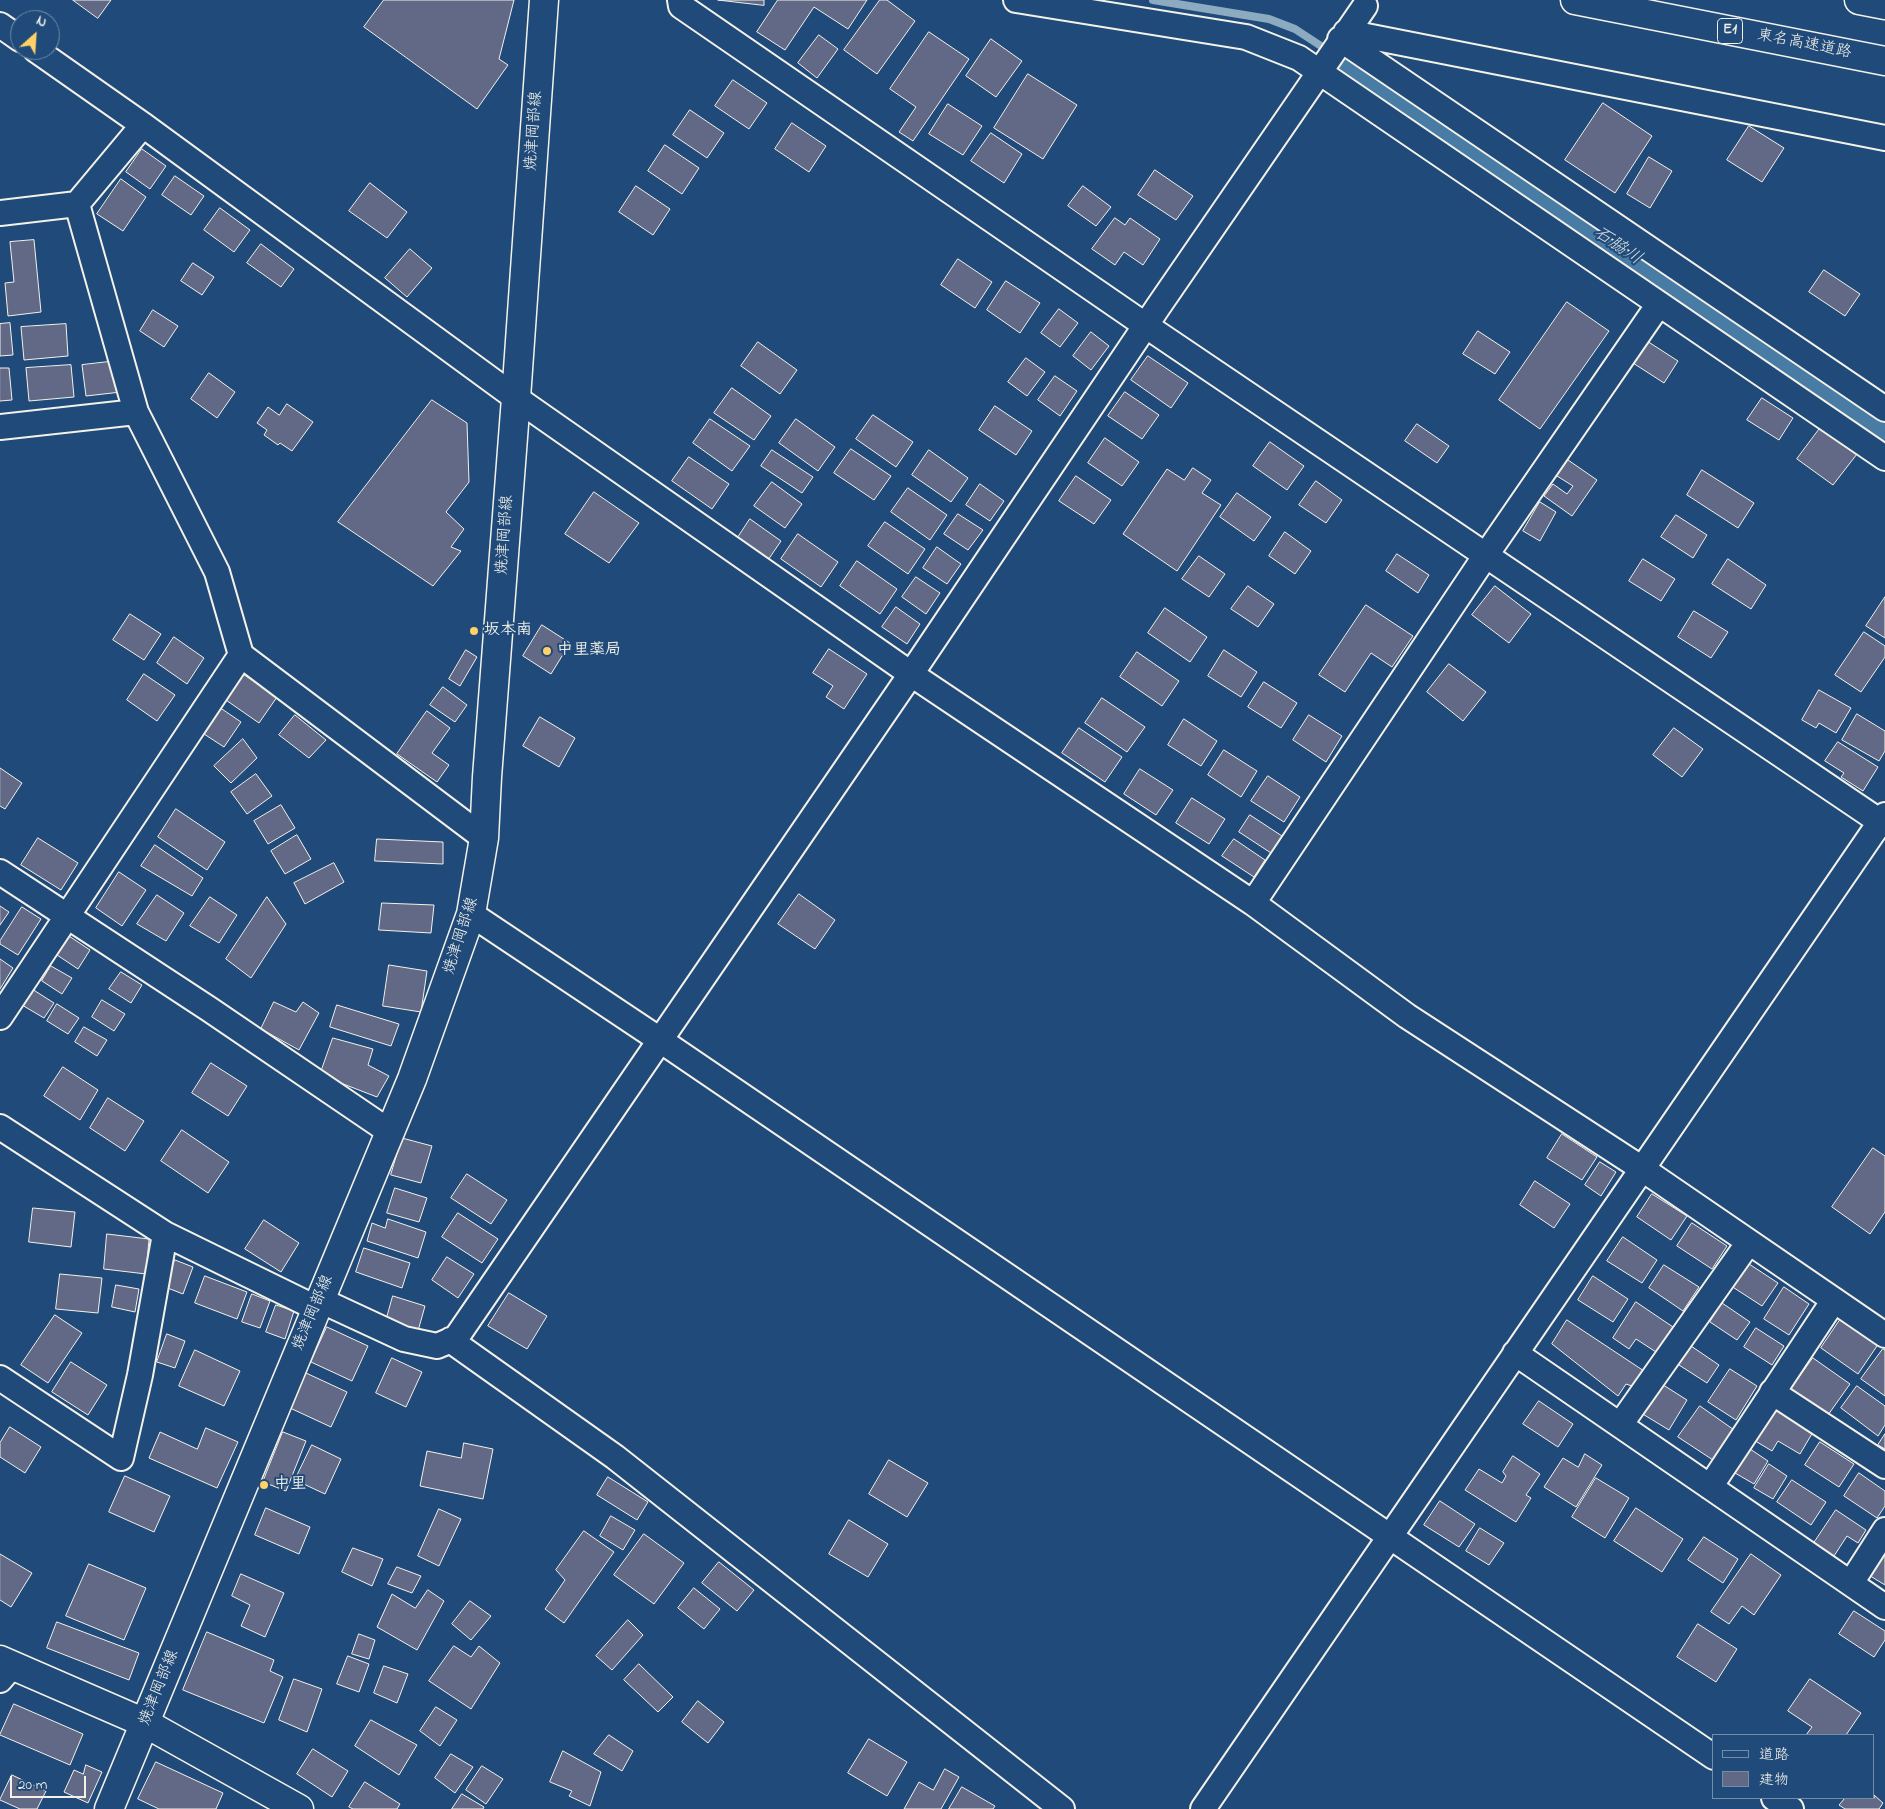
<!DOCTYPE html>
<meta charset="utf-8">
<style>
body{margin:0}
#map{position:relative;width:1885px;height:1809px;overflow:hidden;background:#1f4a7a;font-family:"Indie Flower","Klee One",sans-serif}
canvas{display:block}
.legend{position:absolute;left:1712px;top:1734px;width:162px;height:65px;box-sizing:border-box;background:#1f4a7a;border:1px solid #748da6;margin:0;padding:6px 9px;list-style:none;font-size:15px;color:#f4f1e8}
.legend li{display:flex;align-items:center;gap:10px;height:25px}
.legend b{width:25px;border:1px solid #748da6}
.north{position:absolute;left:10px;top:10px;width:50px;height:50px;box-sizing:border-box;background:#1f4a7a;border:1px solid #748da6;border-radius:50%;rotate:26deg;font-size:14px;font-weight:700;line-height:20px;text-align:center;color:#f4f1e8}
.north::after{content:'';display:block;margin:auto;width:18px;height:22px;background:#ffd166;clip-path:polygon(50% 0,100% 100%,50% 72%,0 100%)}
.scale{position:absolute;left:10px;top:1776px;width:76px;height:22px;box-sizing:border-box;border:2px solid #f4f1e8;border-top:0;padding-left:6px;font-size:15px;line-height:18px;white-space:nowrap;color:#f4f1e8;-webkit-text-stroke:4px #1f4a7a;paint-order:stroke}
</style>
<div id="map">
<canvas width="1885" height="1809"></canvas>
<ul class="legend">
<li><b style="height:6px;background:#1f4a7a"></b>道路</li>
<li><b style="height:14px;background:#616986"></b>建物</li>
</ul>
<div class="north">N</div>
<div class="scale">20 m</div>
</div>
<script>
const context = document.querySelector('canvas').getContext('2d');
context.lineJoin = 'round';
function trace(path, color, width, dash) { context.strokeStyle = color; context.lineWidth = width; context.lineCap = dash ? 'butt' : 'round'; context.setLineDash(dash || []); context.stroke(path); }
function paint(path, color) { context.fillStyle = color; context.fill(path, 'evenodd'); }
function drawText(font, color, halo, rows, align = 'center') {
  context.font = font + ' "Indie Flower","Klee One",sans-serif'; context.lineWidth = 4; context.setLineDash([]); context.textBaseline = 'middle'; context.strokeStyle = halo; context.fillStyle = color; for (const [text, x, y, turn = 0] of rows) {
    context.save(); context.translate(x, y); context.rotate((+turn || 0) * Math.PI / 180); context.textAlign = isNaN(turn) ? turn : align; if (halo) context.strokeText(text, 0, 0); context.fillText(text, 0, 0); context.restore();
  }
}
trace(new Path2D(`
 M1153,0l116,19 26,10 55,36`), '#8dabc0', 8);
trace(new Path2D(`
 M1350,65l535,364`), '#487ca5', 45);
const building = new Path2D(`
 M73,0h38l-13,18z
 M384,0h130l-15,59 9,6 -31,44 -113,-82z
 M718,0h46v5z
 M778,0h89l-19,29 -34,-22 -29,43 -28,-18z
 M880,0h7l28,21 -38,53 -33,-24z
 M929,32l40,27 -56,82 -14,-9 17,-25 -26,-18z
 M819,35l19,14 -21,29 -19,-15z
 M991,39l31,22 -26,36 -30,-21z
 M1028,74l49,31 -34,54 -49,-31z
 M733,80l34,23 -18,26 -34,-23z
 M1603,103l49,33 -37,57 -50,-33z
 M948,104l34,22 -19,29 -34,-21z
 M690,110l34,23 -17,25 -34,-23z
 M792,123l34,23 -17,26 -34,-23z
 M1749,126l35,22 -22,34 -35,-22z
 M991,133l31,21 -18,29 -33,-22z
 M665,145l34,23 -17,26 -34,-23z
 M142,149l24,17 -16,23 -24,-17z
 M1649,157l23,14 -22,37 -23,-14z
 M1155,170l38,26 -17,24 -38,-25z
 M175,176l29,20 -13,19 -29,-20z
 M121,179l25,18 -23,34 -26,-17z
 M370,183l37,29 -20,26 -38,-27z
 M636,186l34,23 -17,26 -34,-23z
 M1083,186l28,21 -15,19 -28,-20z
 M220,208l30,22 -16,22 -30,-22z
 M1115,218l10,7 5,-7 30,21 -17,26 -19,-13 -9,13 -23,-16z
 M34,240l7,72 -33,4 -3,-33 9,-1 -4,-40z
 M261,244l33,25 -13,18 -34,-24z
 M410,249l22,19 -25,29 -22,-19z
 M958,259l34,23 -17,26 -34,-23z
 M193,263l21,14 -12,18 -21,-14z
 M1824,270l36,24 -15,22 -36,-24z
 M1006,281l34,22 -20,30 -33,-23z
 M1567,302l42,29 -69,98 -41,-29z
 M1059,309l19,14 -18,24 -19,-14z
 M153,310l25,16 -14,21 -24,-16z
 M10,323l3,32 -13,1v-32z
 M66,324l2,32 -44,4 -3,-33z
 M1478,331l32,21 -15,22 -32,-20z
 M1091,332l18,14 -18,24 -18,-14z
 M1647,341l31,20 -14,22 -31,-20z
 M758,342l39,28 -17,24 -39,-28z
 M1148,356l40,27 -17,25 -40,-28z
 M1026,358l19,14 -18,24 -19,-14z
 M117,361l4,31 -35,4 -4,-31z
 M71,365l3,32 -45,4 -3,-33z
 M0,368h9l3,32 -12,1z
 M209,373l26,19 -18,26 -26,-19z
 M1055,376l22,15 -17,25 -22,-16z
 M732,388l39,28 -17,24 -40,-27z
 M1125,392l34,23 -17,24 -34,-23z
 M1762,398l31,20 -14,22 -32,-20z
 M432,400l35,23 2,59 -23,30 18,17 -13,18 10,4 -28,35 -95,-64z
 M287,404l26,18 -21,29 -12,-8 -2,2 -14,-10 3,-5 -10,-7 11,-16 11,8z
 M995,406l37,25 -16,24 -37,-25z
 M873,415l40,27 -17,25 -40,-28z
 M710,419l40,27 -18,25 -39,-28z
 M796,419l39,28 -17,24 -39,-28z
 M1417,424l32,22 -12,17 -32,-22z
 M1821,427l36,27 -24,31 -36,-26z
 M1105,438l34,24 -17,24 -34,-23z
 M1270,442l34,24 -17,24 -34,-24z
 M851,449l40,27 -17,24 -40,-27z
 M772,450l41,27 -11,16 -41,-27z
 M929,450l39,28 -17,24 -39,-27z
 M689,457l40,27 -17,25 -40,-28z
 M1568,460l29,20 -25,36 -28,-20 9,-12 14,10 6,-8 -16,-10z
 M1193,468l18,12 -9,13 19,12 -44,66 -54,-37 44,-65 17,11z
 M1702,470l52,33 -16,25 -51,-33z
 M1076,476l35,24 -17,24 -35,-23z
 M1316,481l26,19 -16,23 -27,-18z
 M772,482l30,22 -17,24 -31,-22z
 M980,484l24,17 -14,20 -24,-16z
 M908,488l39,27 -17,25 -39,-28z
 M594,492l45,31 -30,40 -44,-29z
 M1237,493l34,24 -17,24 -34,-24z
 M1540,502l16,10 -16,29 -17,-10z
 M958,514l25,16 -15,20 -24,-16z
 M1676,515l31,20 -14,23 -32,-21z
 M750,519l31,22 -15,22 -31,-21z
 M885,522l40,27 -17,25 -40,-28z
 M1285,532l26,19 -16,23 -26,-18z
 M798,534l40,28 -17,25 -40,-28z
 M937,547l24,17 -14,20 -24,-16z
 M1397,554l32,21 -11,18 -32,-22z
 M1199,556l26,18 -16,23 -27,-18z
 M1643,559l32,20 -14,22 -32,-20z
 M1728,559l38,26 -15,24 -39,-25z
 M857,561l40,28 -17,25 -40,-28z
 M916,577l24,16 -14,21 -24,-17z
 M1248,586l26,18 -16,23 -27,-18z
 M1495,586l36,28 -22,29 -37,-28z
 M1885,597v41l-19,-12z
 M1366,605l47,31 -21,31 -21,-14 -26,39 -26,-17z
 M896,607l24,17 -13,20 -25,-17z
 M1165,608l42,29 -17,25 -42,-29z
 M1694,611l34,21 -17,26 -33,-21z
 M130,614l31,20 -17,26 -31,-20z
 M542,625l28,18 -19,31 -28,-18z
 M1864,632l21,14v11l-24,35 -26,-17z
 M174,637l30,21 -17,26 -30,-21z
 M829,649l38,25 -23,35 -18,-12 7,-11 -20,-13z
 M466,650l11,7 -17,29 -11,-7z
 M1224,650l33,22 -16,25 -33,-21z
 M1137,652l42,29 -17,25 -42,-29z
 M1449,664l37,28 -23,29 -36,-29z
 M240,672l37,25 -18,26 -36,-25z
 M144,674l31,21 -18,26 -30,-21z
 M1264,682l33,21 -16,25 -33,-21z
 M443,687l24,18 -12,17 -25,-17z
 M1819,690l32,18 -15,25 -17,-10 -3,5 -14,-8z
 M1102,698l43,29 -18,25 -42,-29z
 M219,707l22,15 -17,25 -23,-15z
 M427,711l23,17 -18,25 17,12 -12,17 -40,-28z
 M1857,714l28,17v20l-6,10 -37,-21z
 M295,715l31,25 -17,18 -30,-23z
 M1309,715l33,21 -16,26 -33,-22z
 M540,717l35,21 -16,29 -36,-21z
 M1184,719l33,22 -16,25 -33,-21z
 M1079,728l43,29 -17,25 -43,-29z
 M1674,728l29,21 -21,28 -29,-22z
 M243,739l14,19 -26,25 -17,-17z
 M1838,742l40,25 -15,24 -22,-14 3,-4 -19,-12z
 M1224,750l33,21 -16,26 -33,-22z
 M0,768l22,15 -17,26 -5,-3z
 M1140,769l33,21 -17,25 -32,-21z
 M256,774l16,22 -25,18 -16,-22z
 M1268,776l32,21 -16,25 -33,-21z
 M1192,798l33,21 -16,25 -33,-21z
 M281,805l14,23 -27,16 -14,-23z
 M176,809l49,33 -18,28 -49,-33z
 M1250,815l32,21 -11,17 -32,-21z
 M297,835l14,24 -26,15 -14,-23z
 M38,838l40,25 -17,27 -40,-25z
 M377,839l66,3v22l-68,-3z
 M1234,839l31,21 -11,17 -32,-21z
 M155,845l48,33 -11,18 -51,-30z
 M334,863l10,19 -39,22 -11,-21z
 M119,872l27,18 -24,36 -26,-18z
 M799,894l36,26 -20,29 -37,-25z
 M157,895l27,18 -18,28 -29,-17z
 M210,897l27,18 -18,28 -29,-17z
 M267,897l19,27 -35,54 -25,-19z
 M382,903l52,2 -3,28 -52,-3z
 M0,906l9,6 -9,13z
 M22,907l19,12 -23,36 -18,-11v-3z
 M69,936l21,14 -12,19 -21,-14z
 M0,959l13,9 -13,21z
 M389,965l38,6 -6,41 -38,-6z
 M51,966l21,12 -10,16 -20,-13z
 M121,972l21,13 -11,18 -22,-14z
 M32,989l22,14 -10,15 -22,-13z
 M102,1000l23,14 -11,17 -22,-14z
 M274,1002l22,10 7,-10 16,11 -20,37 -38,-21z
 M57,1004l22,14 -11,16 -21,-13z
 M337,1005l62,19 -8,22 -61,-19z
 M84,1027l23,13 -10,16 -22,-14z
 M333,1038l40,11 -5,16 21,11 -12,21 -57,-22z
 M211,1063l36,23 -19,30 -36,-23z
 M63,1067l35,23 -18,30 -36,-24z
 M108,1098l36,23 -19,30 -35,-23z
 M182,1130l47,32 -21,31 -47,-32z
 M1562,1134l35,23 -15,23 -35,-22z
 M402,1138l30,8 -11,37 -30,-8z
 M1873,1148l12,8v56l-15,22 -38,-27z
 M1600,1162l16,10 -15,24 -16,-11z
 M467,1174l40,26 -16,24 -40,-26z
 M1535,1181l35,23 -16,24 -34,-23z
 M395,1188l32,10 -8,24 -32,-9z
 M1652,1194l35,22 -16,24 -34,-23z
 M33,1208l42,4 -4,35 -42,-5z
 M458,1213l40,26 -16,24 -40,-26z
 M388,1219l38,13 -8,26 -51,-17 5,-18 13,5z
 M264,1220l35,23 -18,29 -36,-23z
 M1692,1223l35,23 -15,23 -35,-23z
 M107,1234l42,5 -3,35 -42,-5z
 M1623,1237l34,23 -15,23 -35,-22z
 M364,1248l46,15 -8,25 -46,-16z
 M447,1257l27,17 -16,24 -26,-18z
 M175,1260l18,7 -10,27 -18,-7z
 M1743,1260l35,23 -16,23 -34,-22z
 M1664,1265l35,22 -16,24 -34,-23z
 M60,1274l42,4 -4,35 -42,-4z
 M205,1276l42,16 -10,27 -42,-16z
 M1593,1276l35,23 -15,23 -35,-22z
 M116,1285l23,4 -4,23 -23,-5z
 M1784,1287l25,17 -20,31 -25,-16z
 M509,1293l38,23 -20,33 -39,-23z
 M252,1294l18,7 -10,27 -18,-6z
 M393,1296l32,10 -7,25 -32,-10z
 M1636,1302l37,25 -17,25 -20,-13 -7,10 -16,-11z
 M1722,1303l28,19 -13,18 -27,-18z
 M276,1305l18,6 -9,28 -19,-7z
 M55,1315l27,18 -34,50 -27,-18z
 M1842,1317l37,26 -21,31 -37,-26z
 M1567,1320l77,51 -12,15 -6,-2 -8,12 -66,-52z
 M327,1327l41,19 -16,35 -41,-19z
 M1756,1328l28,18 -12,19 -28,-18z
 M167,1334l18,7 -10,27 -18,-6z
 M1691,1346l28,19 -12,18 -28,-18z
 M1883,1349l2,1v46l-24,-17z
 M195,1350l45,21 -16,35 -45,-20z
 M392,1358l30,14 -16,35 -30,-14z
 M1813,1358l37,26 -22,31 -37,-26z
 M71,1362l36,23 -19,30 -36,-23z
 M1730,1369l27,17 -21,34 -28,-18z
 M306,1373l41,19 -16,35 -41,-19z
 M1660,1383l27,17 -18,30 -28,-17z
 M1857,1386l28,20v19l-7,11 -37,-28z
 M1539,1401l34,23 -15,23 -35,-23z
 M1700,1406l37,26 -21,30 -38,-25z
 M1772,1407l41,25 -13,22 -22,-13 -6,10 -20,-12z
 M10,1427l31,20 -16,26 -25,-16v-14z
 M206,1428l32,14 -21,46 -68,-30 11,-26 37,17z
 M283,1432l23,9 -20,50 -23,-9z
 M1885,1434v15l-7,-4z
 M1820,1442l34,22 -15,23 -34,-22z
 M464,1443l29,6 -10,50 -63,-13 7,-35 34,7z
 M312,1445l29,14 -16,35 -30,-14z
 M1750,1449l18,12 -14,23 -19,-11z
 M1585,1454l17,11 -26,42 -32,-20 19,-29 15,9z
 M1513,1456l27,18 -14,21 5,3 -15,24 -51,-32 14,-21 23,14 4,-7 -3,-4z
 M889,1460l39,23 -21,34 -38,-23z
 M1769,1464l18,12 -14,23 -19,-11z
 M1859,1473l26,18v15l-8,12 -33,-22z
 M125,1476l45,20 -16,36 -45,-20z
 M608,1477l40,25 -11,18 -40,-25z
 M1596,1478l33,20 -24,40 -33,-21z
 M1792,1480l34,22 -15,23 -34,-23z
 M1440,1501l35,23 -16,23 -35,-22z
 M266,1508l44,19 -11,27 -44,-19z
 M1636,1508l47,31 -21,33 -48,-31z
 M439,1509l22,10 -22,47 -21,-10z
 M1836,1510l30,20 -8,13 -11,-7 -13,20 -20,-13z
 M611,1516l24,14 -12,20 -23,-14z
 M849,1520l39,24 -20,33 -39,-23z
 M1480,1528l24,15 -15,22 -23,-14z
 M584,1531l30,21 -50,71 -19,-14 20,-29 -9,-10z
 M644,1534l40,29 -30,41 -40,-29z
 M1704,1537l34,22 -15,24 -35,-23z
 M1885,1545v40l-18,-11z
 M353,1548l30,11 -11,27 -30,-14z
 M0,1554l32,19 -21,34 -11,-7z
 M1751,1554l30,21 -27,40 -12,-9 -13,18 -18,-12z
 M719,1562l35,28 -17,21 -35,-28z
 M89,1564l57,24 -22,52 -58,-24z
 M397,1567l24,9 -9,17 -24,-9z
 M241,1574l43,19 -19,44 -24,-11 9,-21 -18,-9z
 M694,1588l26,21 -16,20 -26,-21z
 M428,1590l16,11 -27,49 -40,-23 15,-33 23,14z
 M470,1601l21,15 -20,24 -19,-16z
 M1854,1611l31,20v9l-11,17 -35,-23z
 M628,1620l15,15 -31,35 -16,-14z
 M57,1622l82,31 -10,27 -82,-32z
 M1698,1624l39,25 -21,33 -39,-25z
 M207,1632l67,28 -4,11 13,6 -19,46 -81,-33z
 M359,1634l16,6 -6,19 -17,-5z
 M454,1646l17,11 8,-11 21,17 -29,46 -42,-28z
 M348,1656l21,8 -10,28 -22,-8z
 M639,1664l34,33 -15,15 -34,-32z
 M384,1666l24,8 -11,29 -23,-10z
 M294,1679l28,10 -15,43 -28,-12z
 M1810,1679l51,34 -15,22h-40l6,-8 -24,-16z
 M698,1701l26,21 -16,21 -26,-21z
 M14,1704l69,30 -13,31 -70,-30z
 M436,1707l21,13 -17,26 -20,-15z
 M371,1720l46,25 -18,30 -44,-29z
 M609,1735l24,16 -11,20 -28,-17z
 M869,1739l38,23 -20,34 -39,-23z
 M313,1749l35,22 -16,26 -35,-23z
 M563,1751l38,21 -11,34 -21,-10 3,-5 -22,-9z
 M451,1754l22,13 -18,26 -20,-15z
 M156,1762l67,31 -7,16h-57l-21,-10z
 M86,1765l16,7 -14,31 -24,-11 10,-22 9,4z
 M482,1766l21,13 -17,25 -20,-14z
 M945,1769l14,8 -18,32h-37l15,-27 14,8z
 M12,1775l34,16 -9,18h-17l-20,-9z
 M365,1782l35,22 -3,5h-44l-4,-2z
 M962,1787l33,19 -2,3h-44z
 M462,1794l22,13 -1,2h-31z
 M1874,1795l9,8 -4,6h-34l-6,-4 6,-7h29z`);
paint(building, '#616986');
trace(building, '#f4f1e8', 1);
const street = new Path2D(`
 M680,0l1,6 464,319 740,500
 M1016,0l230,37 53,21 586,400
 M0,25l20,14
 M1346,32l539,106
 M1340,39l545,370
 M36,50l107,75 373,273 395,276 342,229 154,113 234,152 244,167
 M77,204l59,208 81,160 24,83 243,183
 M0,213l77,-9 66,-79
 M0,427l136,-15
 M0,872l209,137 181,123
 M1253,903l233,-348 173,-251
 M471,914l189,126 1054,717
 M0,1017l241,-362
 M0,1127l165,107 151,74
 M320,1300l84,39 33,7 19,-8 455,-664 247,-367 207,-301
 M450,1340l165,117 447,352
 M1515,1353l370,254
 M0,1378l121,80 19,-83 25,-141
 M1772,1392l113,74
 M1620,1425l129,-183
 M1710,1487l124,-187
 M1851,1583l34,-53
 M0,1680l12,-14
 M1774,1798l17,11
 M1203,1809l682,-994`);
const secondary = new Path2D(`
 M0,1660l145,63 154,86
 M109,1809l303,-730 59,-165 13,-76 3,-61 29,-379 28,-398`);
const highway = new Path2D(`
 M1575,0l310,61
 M1859,0l26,5`);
trace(street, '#f4f1e8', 28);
trace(secondary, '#f4f1e8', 31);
trace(highway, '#f4f1e8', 31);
trace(street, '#1f4a7a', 24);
trace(secondary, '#1f4a7a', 28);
trace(highway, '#1f4a7a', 28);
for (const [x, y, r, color] of [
 [474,631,5,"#ffd166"],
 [547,651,5,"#ffd166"],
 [264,1485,5,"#ffd166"]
]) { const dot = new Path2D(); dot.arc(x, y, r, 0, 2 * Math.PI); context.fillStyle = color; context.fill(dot); trace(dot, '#1f4a7a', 2); }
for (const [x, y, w] of [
 [1730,31,25]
]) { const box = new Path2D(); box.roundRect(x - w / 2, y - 12.5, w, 25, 4); context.fillStyle = '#1f4a7a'; context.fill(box); trace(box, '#f4f1e8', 1); }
drawText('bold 15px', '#f4f1e8', null, [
 ["E1",1730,31]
]);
drawText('16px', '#f4f1e8', '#1f4a7a', [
 ["東名高速道路",1804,45,11],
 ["焼津岡部線",535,131,-86],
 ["焼津岡部線",506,535,-86],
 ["焼津岡部線",462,936,-72],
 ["焼津岡部線",314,1313,-67],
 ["焼津岡部線",160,1688,-68]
]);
drawText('bold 16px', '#f4f1e8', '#1f4a7a', [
 ["坂本南",484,631],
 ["中里薬局",557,651],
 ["中里",274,1485]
], 'left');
drawText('italic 18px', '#dadfde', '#1f4a7a', [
 ["石脇川",1617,247,34]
]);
</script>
